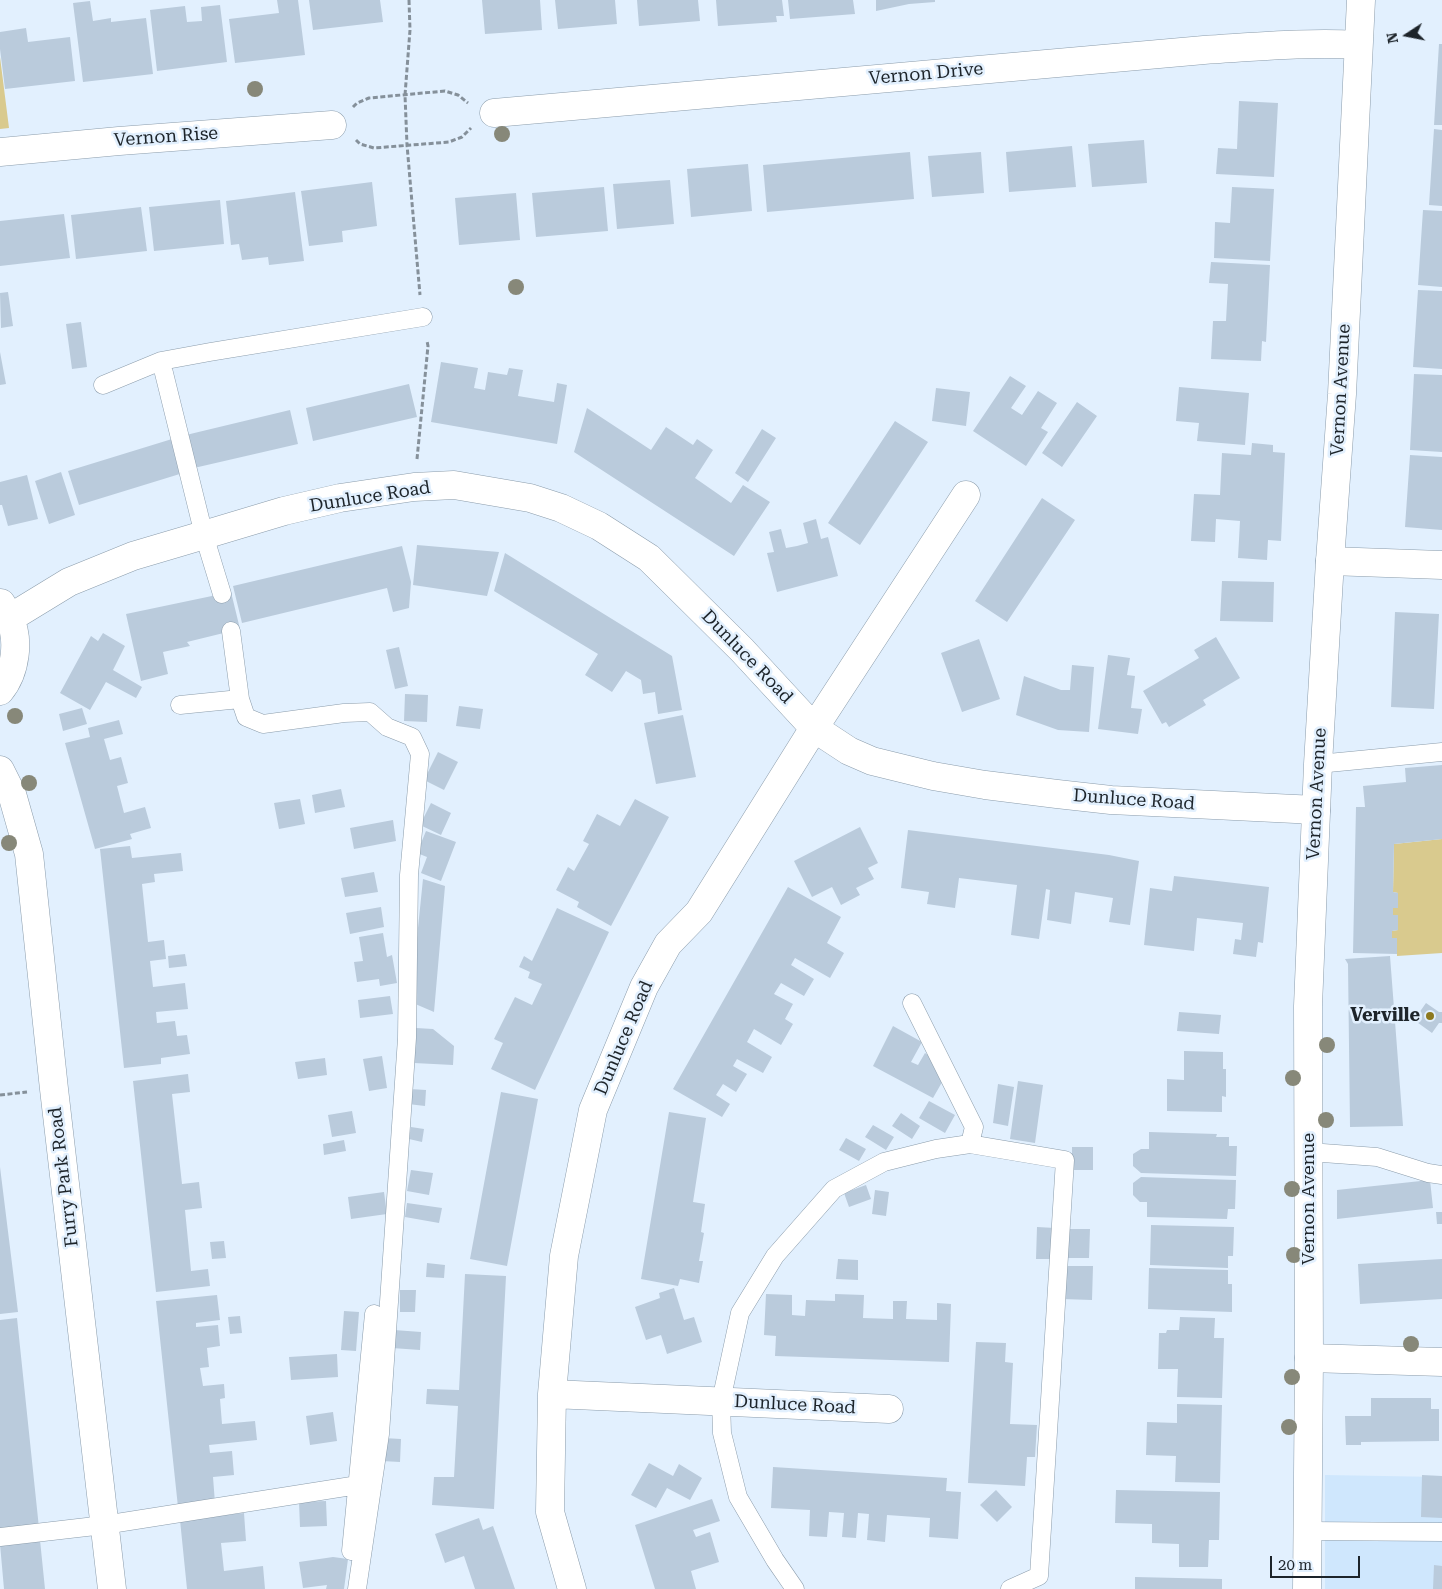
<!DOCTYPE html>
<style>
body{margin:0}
#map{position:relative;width:1442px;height:1589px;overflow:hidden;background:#e2f0fe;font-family:"Roboto Serif",serif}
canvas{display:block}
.north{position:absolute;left:1382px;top:10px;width:50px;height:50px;-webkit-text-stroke:4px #e2f0fe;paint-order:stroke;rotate:259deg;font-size:14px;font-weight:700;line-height:20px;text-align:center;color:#1d242a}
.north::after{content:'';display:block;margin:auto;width:18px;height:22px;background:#1d242a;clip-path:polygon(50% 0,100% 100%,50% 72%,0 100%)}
.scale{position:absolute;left:1270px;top:1556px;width:90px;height:22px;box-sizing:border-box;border:2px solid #1d242a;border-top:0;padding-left:6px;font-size:15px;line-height:18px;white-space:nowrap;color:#1d242a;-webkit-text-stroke:4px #e2f0fe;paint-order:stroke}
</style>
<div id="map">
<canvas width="1442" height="1589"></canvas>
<div class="north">N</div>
<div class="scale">20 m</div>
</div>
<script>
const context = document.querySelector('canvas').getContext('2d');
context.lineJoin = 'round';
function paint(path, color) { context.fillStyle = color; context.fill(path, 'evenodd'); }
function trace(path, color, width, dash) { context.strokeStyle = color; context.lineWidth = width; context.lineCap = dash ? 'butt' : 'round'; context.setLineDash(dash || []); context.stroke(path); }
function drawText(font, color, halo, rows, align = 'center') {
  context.font = font + ' "Roboto Serif",serif'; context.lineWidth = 5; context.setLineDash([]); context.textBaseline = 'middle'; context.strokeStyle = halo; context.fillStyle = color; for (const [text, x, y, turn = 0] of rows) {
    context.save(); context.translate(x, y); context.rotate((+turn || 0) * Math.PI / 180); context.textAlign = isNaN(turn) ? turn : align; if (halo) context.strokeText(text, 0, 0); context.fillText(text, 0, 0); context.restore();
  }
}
paint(new Path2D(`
 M1325,1475l117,2v112h-117z`), '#cfe7fd');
paint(new Path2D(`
 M0,57l9,71 -9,1z
 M1442,839v114l-45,3v-18h-5v-7l6,-1v-14l-5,-1v-7h5v-15l-5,-1 1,-48z`), '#d9ca8e');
paint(new Path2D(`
 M277,0h21l7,55 -70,8 -6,-44 50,-6z
 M309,0h71l3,22 -70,8z
 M482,0h58l2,30 -57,4z
 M555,0h60l2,24 -59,5z
 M637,0h61l2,21 -61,5z
 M716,0h66l2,16h-8l1,6 -59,4z
 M788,0h65l2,14 -65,5z
 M876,0h59v2l-26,2 -33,7z
 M90,1l3,20 18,-3v4l35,-4 7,56 -70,8 -10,-79z
 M220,5l7,57 -70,9 -7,-61 35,-4 2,16 15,-1 -1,-14z
 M26,28l2,14 42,-5 5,44 -70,8 -5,-40v-17z
 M1439,44h3v81h-8z
 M1239,101l39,2 -4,74 -58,-3 2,-26 19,1z
 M1434,129l8,1v76l-13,-1z
 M1144,140l3,43 -55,4 -4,-43z
 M1072,146l4,41 -67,5 -3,-40z
 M910,152l4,47 -147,13 -4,-47z
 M981,152l3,41 -52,4 -4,-41z
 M748,164l4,47 -61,6 -4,-48z
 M670,180l4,44 -57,5 -4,-45z
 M372,182l5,44 -35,5 1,11 -34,4 -8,-55z
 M604,187l4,44 -72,6 -4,-44z
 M1232,187l42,2 -4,72 -56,-3 1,-36 15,1z
 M295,192l9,69 -35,4 -1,-8 -26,3 -3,-16 -8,1 -5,-44z
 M516,193l4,47 -61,5 -4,-47z
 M220,200l4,44 -70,7 -5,-44z
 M141,207l6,44 -71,8 -5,-44z
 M1423,210l19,1v76l-24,-2z
 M64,214l6,44 -70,8v-45z
 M1211,262l59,3 -4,77 -4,-1 -1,20 -50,-2 2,-38h13l2,-37 -19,-1z
 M1418,290l24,1v78l-29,-2z
 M8,292l5,34 -12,2 -1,-35z
 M81,322l6,45 -15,2 -6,-45z
 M0,352l6,32 -6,1z
 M441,362l37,6 -4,20 11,2 3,-18 19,3 2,-7 14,2 -5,26 36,6 3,-19 10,2 -10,59 -126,-22z
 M1414,374l28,1v77l-32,-2z
 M1010,376l16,10 -15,22 11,7 16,-24 19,12 -16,25 7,4 -22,34 -53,-35z
 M409,384l8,33 -104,24 -7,-33z
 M1179,387l70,6 -4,52 -48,-4 2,-18 -23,-2z
 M936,388l34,4 -4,34 -34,-5z
 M1077,402l20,14 -35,51 -20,-14z
 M587,408l64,42 15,-23 27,18 4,-6 16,11 -18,28 36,25 12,-18 27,17 -36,54 -160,-104z
 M290,410l8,34 -104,24 -8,-33z
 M895,421l33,21 -68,103 -32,-22z
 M762,429l14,9 -28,44 -13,-9z
 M172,439l11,34 -104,32 -11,-34z
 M1252,443l21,2v7l12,1 -4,88 -13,-1 -1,20 -29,-2 2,-37 -24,-2 -1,23 -24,-1 3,-47 26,1 2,-42 29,2z
 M1410,455l32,2v73l-37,-3z
 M61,472l14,43 -26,9 -14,-43z
 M27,475l11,44 -30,7 -6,-21h-2v-23z
 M1042,498l33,22 -68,102 -32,-21z
 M816,519l5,20 7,-2 10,39 -61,16 -10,-39 7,-1 -5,-20 12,-3 5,19 11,-2 11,-3 -5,-20z
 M417,545l82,7 -12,44 -74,-11z
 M402,546l9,36 -2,26 -16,4 -6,-24 -145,35 -9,-37z
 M505,553l167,103 10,54 -24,4 -3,-22 -12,2 -2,-14 -15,-9 -14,21 -27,-17 13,-21 -104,-63z
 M1222,581l52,1 -1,40 -53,-1z
 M231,592l9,37 -53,13 3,4 -27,6 5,22 -27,7 -15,-67z
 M1395,612l44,2 -5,95 -43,-2z
 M103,633l22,13 -12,24 29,17 -6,11 -30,-16 -16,28 -30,-17 31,-57 7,5z
 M1216,637l24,41 -37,22 3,5 -37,22 -3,-5 -4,2 -19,-33 56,-33 -5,-8z
 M979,639l21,60 -38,13 -21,-59z
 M399,647l9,39 -13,3 -9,-39z
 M1108,655l22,3 -3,17 8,1 -4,32 11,1 -4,25 -40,-5z
 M1072,665l22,2 -5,65 -31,-2 -42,-15 8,-39 37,14h9z
 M405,694l23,1 -1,27 -23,-1z
 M459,706l24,3 -3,20 -24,-3z
 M82,708l5,16 -24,7 -4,-17z
 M683,715l13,62 -40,7 -12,-61z
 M119,720l4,14 -19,5 6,21 11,-3 7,26 -11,3 7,27 21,-6 6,21 -21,6 2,5 -37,10 -30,-106 25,-6 -2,-9z
 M438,752l20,10 -14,28 -20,-10z
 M1442,765v74l-48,5 -1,48 5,1v15h-5v7h5v15l-6,1v7h5v16l-44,-1 3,-146h9l-2,-21 43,-4 -1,-14z
 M341,789l4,18 -30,6 -3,-18z
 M300,799l5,25 -26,5 -5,-26z
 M635,799l34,18 -58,109 -34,-19 2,-5 -23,-12 12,-23 6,4 15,-27 -6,-3 14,-27 23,12z
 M431,803l20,10 -10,22 -21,-10z
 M393,820l3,21 -42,8 -4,-21z
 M860,827l18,36 -10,5 6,11 -18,9 4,7 -19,10 -9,-18 -20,10 -18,-36z
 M908,830l201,25 30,6 -9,64 -21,-3 4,-24 -38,-6 -4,32 -24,-4 3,-30 -4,-1 -7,50 -28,-4 6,-50 -58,-7 -4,30 -28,-4 2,-12 -28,-4z
 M426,831l30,11 -15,39 -20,-8 6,-16 -10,-4z
 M130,846l2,12 49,-5 2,18 -29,3 1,8 -13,2 6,58 16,-2 2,19 -16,2 3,26 32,-4 3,26 -32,3 1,11 18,-2 2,15 10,-1 3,19 -29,4v6l-37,4 -24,-219z
 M374,872l4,20 -33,5 -4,-19z
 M1174,876l95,11 -6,56 -5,-1 -2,15 -23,-3 2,-15 6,1 2,-17 -46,-5 -3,33 -50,-6 6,-57 22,3z
 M423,879l22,7 -11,126 -21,-9 1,-36z
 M788,887l53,30 -14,26 17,10 -14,25 -35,-20 -4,7 23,14 -10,17 -23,-13 -7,11 19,10 -8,15 8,5 -12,21 -27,-16 -7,13 25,15 -9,16 -26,-14 -4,7 14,8 -11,18 -13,-8 -7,11 14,9 -8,13 -49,-28z
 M381,907l3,20 -34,7 -4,-21z
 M557,908l52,24 -74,158 -44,-21 12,-26 -9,-4 21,-42 17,8 10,-21 -14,-6 2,-6 -11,-5 5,-11 8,5z
 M383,933l4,24 5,-2 5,28 -17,3 -1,-7 -22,3 -3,-20 9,-1 -4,-24z
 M185,954l2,12 -18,2 -1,-12z
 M1390,956l13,170 -53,1 -2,-163 -3,-5z
 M390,996l3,18 -33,4 -2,-18z
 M1426,1003l13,9h3v11h-3l-7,10 -18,-13z
 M1179,1012l42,3 -2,19 -42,-3z
 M893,1026l29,16 -11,20 7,3 7,-12 13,9 7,15 -12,21 -60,-32z
 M416,1028l17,1 21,17 -1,19 -39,-2z
 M1184,1051l39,1v17h3v28l-4,-1v16l-55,-1v-32l17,1z
 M382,1056l5,32 -18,3 -6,-32z
 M325,1058l2,17 -29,4 -3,-17z
 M188,1074l2,18 -18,2 10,90 17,-2 3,26 -17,2 6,61 17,-2 2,17 -54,6 -23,-211z
 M1018,1081l25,4 -8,58 -25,-4z
 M998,1084l16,3 -6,39 -15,-3z
 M410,1089l16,1 -1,16 -17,-2z
 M501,1092l37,7 -31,167 -37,-7z
 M929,1101l26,14 -10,18 -26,-15z
 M352,1111l4,22 -24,4 -4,-22z
 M669,1112l37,6 -13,84 12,2 -4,28 3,1 -5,28h4l-4,22 -19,-4 -2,7 -37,-7z
 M901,1113l19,13 -8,13 -20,-13z
 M873,1125l21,12 -8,13 -21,-13z
 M411,1127l13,2 -2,13 -13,-3z
 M1149,1132l68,2 -1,3h13v9h8l-1,30 -95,-3 -8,-7v-12l8,-5h8z
 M846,1138l20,11 -7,12 -20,-11z
 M344,1140l2,11 -22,4 -1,-11z
 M1072,1147h21v23h-21z
 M0,1167l18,145 -18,2z
 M411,1170l22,3 -4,22 -22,-4z
 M1141,1177l95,3 -1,29h-7l-1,10 -80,-2v-15h-7l-7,-7v-12z
 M1430,1180l3,28 -96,11v-29z
 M866,1185l5,14 -22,8 -5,-14z
 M875,1190l14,2 -3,24 -14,-2z
 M384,1192l3,22 -36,5 -3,-22z
 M407,1203l35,5 -3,15 -34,-6z
 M1436,1212h6v12h-5z
 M1151,1225l83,2 -1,29h-5v12l-78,-3z
 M1037,1227l18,1 -1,31h-18z
 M1066,1229h24l-1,29h-23z
 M224,1241l2,17 -14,1 -2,-17z
 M838,1259l20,1v20l-22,-1z
 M1442,1259v40l-82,5 -2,-40z
 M427,1263l18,2 -1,13 -18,-1z
 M1063,1266h30l-1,34 -30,-1z
 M1149,1268l79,2v14h4v28l-84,-3z
 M465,1274l41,2 -12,233 -62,-4 2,-28h20l4,-71 -32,-2 1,-15 32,1z
 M674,1288l10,32 10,-3 8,25 -35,12 -6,-19 -15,5 -11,-33 25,-9 -1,-5z
 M400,1290h16l-1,22h-15z
 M766,1294l26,1v20l13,1 1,-16 29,1v-7l29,1 -1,23 30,1v-18h14l-1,18 31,1v-17l14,1 -2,58 -174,-6 1,-20 -12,-1z
 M217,1295l3,25 -24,3v4l22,-2 2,21 -13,2 2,19 -9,1 3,18 21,-2 1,14 -5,1 2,25 33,-3 2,19 -48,5 1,8 22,-2 2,24 -21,2 2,26 -37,4 -22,-206z
 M344,1311l15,1 -3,39 -15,-1z
 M240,1316l2,17 -12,1 -2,-17z
 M1180,1317l35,1 -1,20h10l-2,60 -45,-1 1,-28h-20l1,-36h7l1,-3h12z
 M17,1318l22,210 -39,4v-212z
 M394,1330l27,2 -1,18 -28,-2z
 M976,1342l30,1 -1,19 8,1 -3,61 27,1 -2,32h-8l-2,29 -57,-3z
 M337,1354l1,23 -47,3 -2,-23z
 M1371,1398h60v11h8v32l-78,1v3h-15l-1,-29h26z
 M1177,1404l45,1 -2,78 -45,-1 1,-26 -30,-1 1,-33 30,1z
 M333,1412l4,29 -27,4 -4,-29z
 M383,1438l18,1 -1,23 -18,-1z
 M649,1463l24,13 6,-12 23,14 -12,22 -23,-12 -11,20 -25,-13z
 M773,1467l174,11 -1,13 15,1 -3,47 -29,-2 1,-19 -43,-3 -2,27 -18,-2 2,-26 -11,-1 -2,25 -14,-1 2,-24 -15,-1 -2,25 -18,-1 1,-26 -39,-2z
 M1422,1475l20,1v42l-21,-1z
 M996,1490l16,17 -15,15 -17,-17z
 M1116,1490l104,2 -1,48h-10l-1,27h-29v-23l-27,-1v-19l-37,-1z
 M712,1499l8,22 -27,9 3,7 14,-5 9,30 -28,9 5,18h-41l-20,-64z
 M326,1501l1,25 -27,1 -1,-25z
 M244,1513l2,28 -25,2 3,28 39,-5 2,23h-78l-7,-69z
 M479,1518l4,12 10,-4 22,63h-40l-11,-33 -19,7 -10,-29z
 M40,1540l5,49h-41l-4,-45z
 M333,1557l15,2 -4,30h-18l1,-4 -24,3 -4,-26z
 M1434,1565l8,1v23h-9z
 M1135,1577l87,2v10h-87z`), '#bacbdc');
const service = new Path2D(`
 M161,361l43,174 18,59
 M103,385l58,-24 49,-9 213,-35
 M231,631l9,68
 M180,705l60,-6 6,18 17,7 81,-11 26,-1 17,15 25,10 8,17 -11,121 -2,163 -27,396 -23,155
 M1318,764l124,-12
 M912,1003l62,124 -4,17
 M1309,1152l68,5 51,16 14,2
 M1307,1531l135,1
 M0,1537l104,-12 254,-40
 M351,1551l23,-237
 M795,1589l-20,-29 -37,-63 -16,-64 -1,-32 19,-88 35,-57 59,-67 50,-27 52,-13 34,-5 95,16 -26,416 -29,13`);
const minor = new Path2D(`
 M494,113l710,-63c51,-3 103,-8 154,-5
 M0,152l119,-11 213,-16
 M1330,561l112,4
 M10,618l59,-36 64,-26 71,-21 80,-24 56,-13 74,-11 40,-2 76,13 31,10 38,18 50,32 93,92 72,78 35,23 23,10 61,15 52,9 72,9 54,6 205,10
 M0,691c16,-19 20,-52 9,-74 -2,-5 -5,-9 -8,-14
 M0,770l12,24 17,60 25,235 58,500
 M1309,1358l133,4
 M552,1394l337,15
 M572,1589l-22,-77 2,-118 12,-138 29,-146 51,-123 24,-43 31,-32 115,-184 152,-233`);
const tertiary = new Path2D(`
 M1307,1589l2,-231 -1,-352 10,-242 12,-203 12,-167 19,-394`);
trace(service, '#8b9cab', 19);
trace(minor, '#8b9cab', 29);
trace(tertiary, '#8b9cab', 29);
trace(new Path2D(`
 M409,0l1,30 -5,65 2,50 13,150
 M353,107l4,-4 12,-5 76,-7 13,4 10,8
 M356,140l4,4 14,4 75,-6 13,-5 9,-9
 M417,459l11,-113 -1,-5
 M0,1095l27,-3`), '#85909a', 3, [5, 2.5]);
trace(service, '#fff', 18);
trace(minor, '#fff', 28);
trace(tertiary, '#fff', 28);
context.fillStyle = '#878879';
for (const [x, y] of [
 [255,89],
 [502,134],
 [516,287],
 [15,716],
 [29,783],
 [9,843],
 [1327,1045],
 [1293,1078],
 [1326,1120],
 [1292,1189],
 [1294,1255],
 [1411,1344],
 [1292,1377],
 [1289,1427]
]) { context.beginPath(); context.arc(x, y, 8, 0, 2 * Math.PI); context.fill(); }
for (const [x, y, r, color] of [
 [1430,1016,5,"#8d791f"]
]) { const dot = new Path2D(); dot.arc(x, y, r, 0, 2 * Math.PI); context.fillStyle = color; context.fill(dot); trace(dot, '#e2f0fe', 2); }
drawText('18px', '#1d242a', '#e2f0fe', [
 ["Vernon Drive",926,74,-5],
 ["Vernon Rise",166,137,-4],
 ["Vernon Avenue",1341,390,-87],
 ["Dunluce Road",370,497,-9],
 ["Dunluce Road",747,657,46],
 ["Vernon Avenue",1317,794,-87],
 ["Dunluce Road",1134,800,4],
 ["Dunluce Road",624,1038,-67],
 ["Furry Park Road",64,1177,-97],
 ["Vernon Avenue",1309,1199,-90],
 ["Dunluce Road",795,1405,3]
]);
drawText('bold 18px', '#1d242a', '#e2f0fe', [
 ["Verville",1420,1016]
], 'right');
</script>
